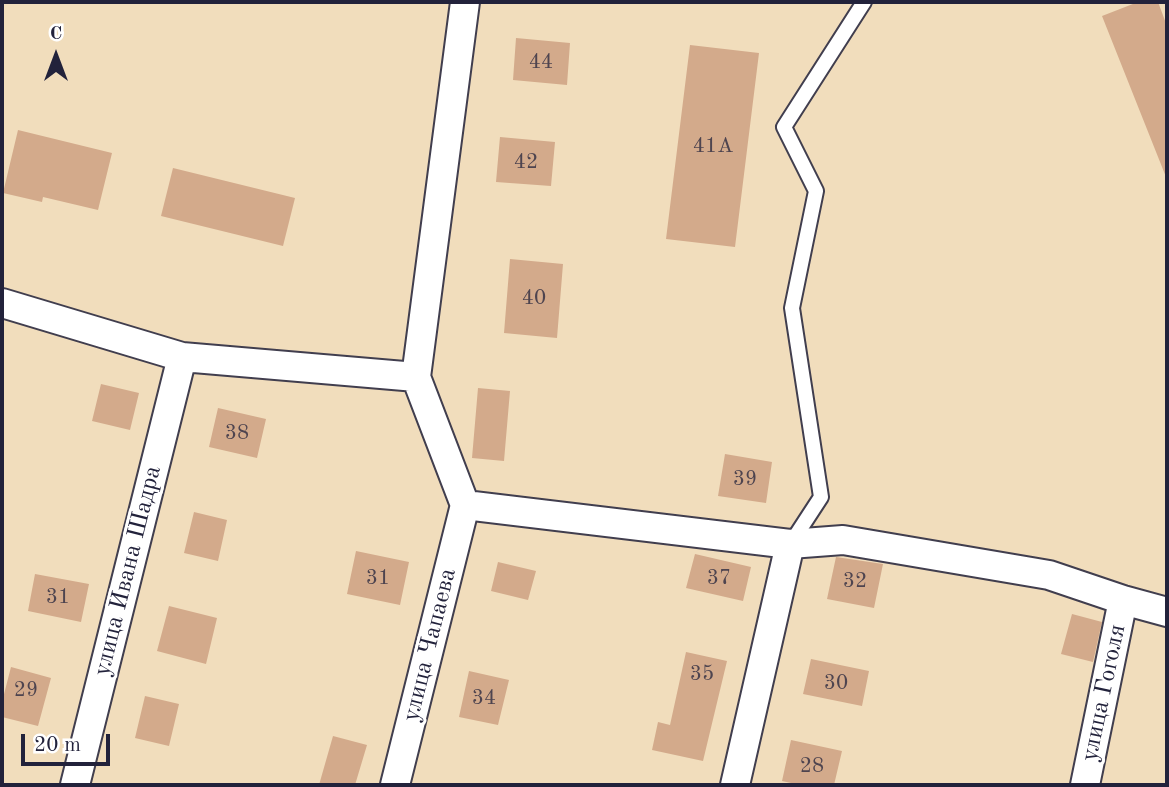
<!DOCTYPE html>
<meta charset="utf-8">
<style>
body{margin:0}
#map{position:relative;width:1169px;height:787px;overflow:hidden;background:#f1ddbc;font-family:"Old Standard TT",serif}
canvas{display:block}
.frame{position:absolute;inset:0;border:4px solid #22223b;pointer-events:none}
.north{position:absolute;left:21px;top:21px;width:70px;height:70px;-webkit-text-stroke:5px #fff;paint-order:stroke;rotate:0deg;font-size:19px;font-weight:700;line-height:28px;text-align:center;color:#22223b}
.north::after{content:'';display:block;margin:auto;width:24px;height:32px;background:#22223b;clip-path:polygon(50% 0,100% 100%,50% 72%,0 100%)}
.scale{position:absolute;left:21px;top:734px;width:89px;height:32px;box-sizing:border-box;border:4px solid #22223b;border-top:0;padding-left:9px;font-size:21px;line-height:24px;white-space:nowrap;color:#22223b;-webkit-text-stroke:5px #fff;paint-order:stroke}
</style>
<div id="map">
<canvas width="1169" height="787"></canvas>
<div class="frame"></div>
<div class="north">С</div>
<div class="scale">20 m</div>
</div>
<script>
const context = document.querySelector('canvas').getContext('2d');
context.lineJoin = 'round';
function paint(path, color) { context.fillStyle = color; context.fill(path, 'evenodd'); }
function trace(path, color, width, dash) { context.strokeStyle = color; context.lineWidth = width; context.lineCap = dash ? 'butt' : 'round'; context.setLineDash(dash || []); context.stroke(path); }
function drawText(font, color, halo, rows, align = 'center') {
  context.font = font + ' "Old Standard TT",serif'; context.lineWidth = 6; context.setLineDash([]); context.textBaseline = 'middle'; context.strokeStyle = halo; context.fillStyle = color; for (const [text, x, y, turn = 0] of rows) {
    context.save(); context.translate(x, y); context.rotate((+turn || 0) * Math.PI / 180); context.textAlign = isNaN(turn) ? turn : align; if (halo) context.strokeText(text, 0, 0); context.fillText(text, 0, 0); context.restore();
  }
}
paint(new Path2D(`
 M1138,2h20l9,24 -1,151 -64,-161z
 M516,38l54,5 -3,42 -54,-5z
 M690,45l69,8 -24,194 -69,-8z
 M18,130l94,23 -14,57 -55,-13 -1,5 -39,-9z
 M500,137l55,5 -4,44 -55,-4z
 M173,168l122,30 -12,48 -122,-30z
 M510,259l53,5 -6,74 -53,-5z
 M101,384l38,9 -9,37 -38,-9z
 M478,388l32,3 -6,70 -32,-3z
 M218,408l48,11 -9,39 -48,-11z
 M725,454l47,8 -6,41 -48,-7z
 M194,512l33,8 -9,41 -34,-8z
 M356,551l53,11 -9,43 -53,-11z
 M695,554l56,13 -8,34 -57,-13z
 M836,557l47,7 -9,44 -47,-9z
 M498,562l38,9 -8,29 -37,-9z
 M35,574l54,10 -8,38 -53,-11z
 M169,606l48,12 -11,46 -49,-13z
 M1072,614l30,8 -9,40 -32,-8z
 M686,652l41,9 -24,100 -51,-11 6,-28 12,3z
 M811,659l58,12 -7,35 -59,-12z
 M11,667l40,11 -13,48 -36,-9v-15z
 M469,671l40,9 -11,45 -39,-8z
 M145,696l34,8 -10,42 -34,-8z
 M333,736l34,9 -12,40h-36z
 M791,740l51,11 -8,34h-34l-18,-4z`), '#d3aa8b');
const lane = new Path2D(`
 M791,543l30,-46 -29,-189 24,-117 -32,-64 80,-125`);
const street = new Path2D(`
 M2,303l180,54 234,20 49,128
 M416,377l49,-375
 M465,505l325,39 53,-4 206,35 74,25 44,12
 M75,785l107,-428
 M395,785l70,-280
 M735,785l55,-241
 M1085,785l38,-185`);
trace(lane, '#413e4e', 18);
trace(street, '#413e4e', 32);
trace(lane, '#fff', 14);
trace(street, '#fff', 28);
drawText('21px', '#4e444f', null, [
 ["44",541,62],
 ["41А",713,146],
 ["42",526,162],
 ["40",534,298],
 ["38",237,433],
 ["39",745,479],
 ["31",378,578],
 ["37",719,578],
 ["32",855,581],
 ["31",58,597],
 ["35",702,674],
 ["30",836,683],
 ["29",26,690],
 ["34",484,698],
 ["28",812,766]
]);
drawText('24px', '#22223b', '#fff', [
 ["улица Ивана Шадра",128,571,-76],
 ["улица Чапаева",430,645,-76],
 ["улица Гоголя",1104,693,-78]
]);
</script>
